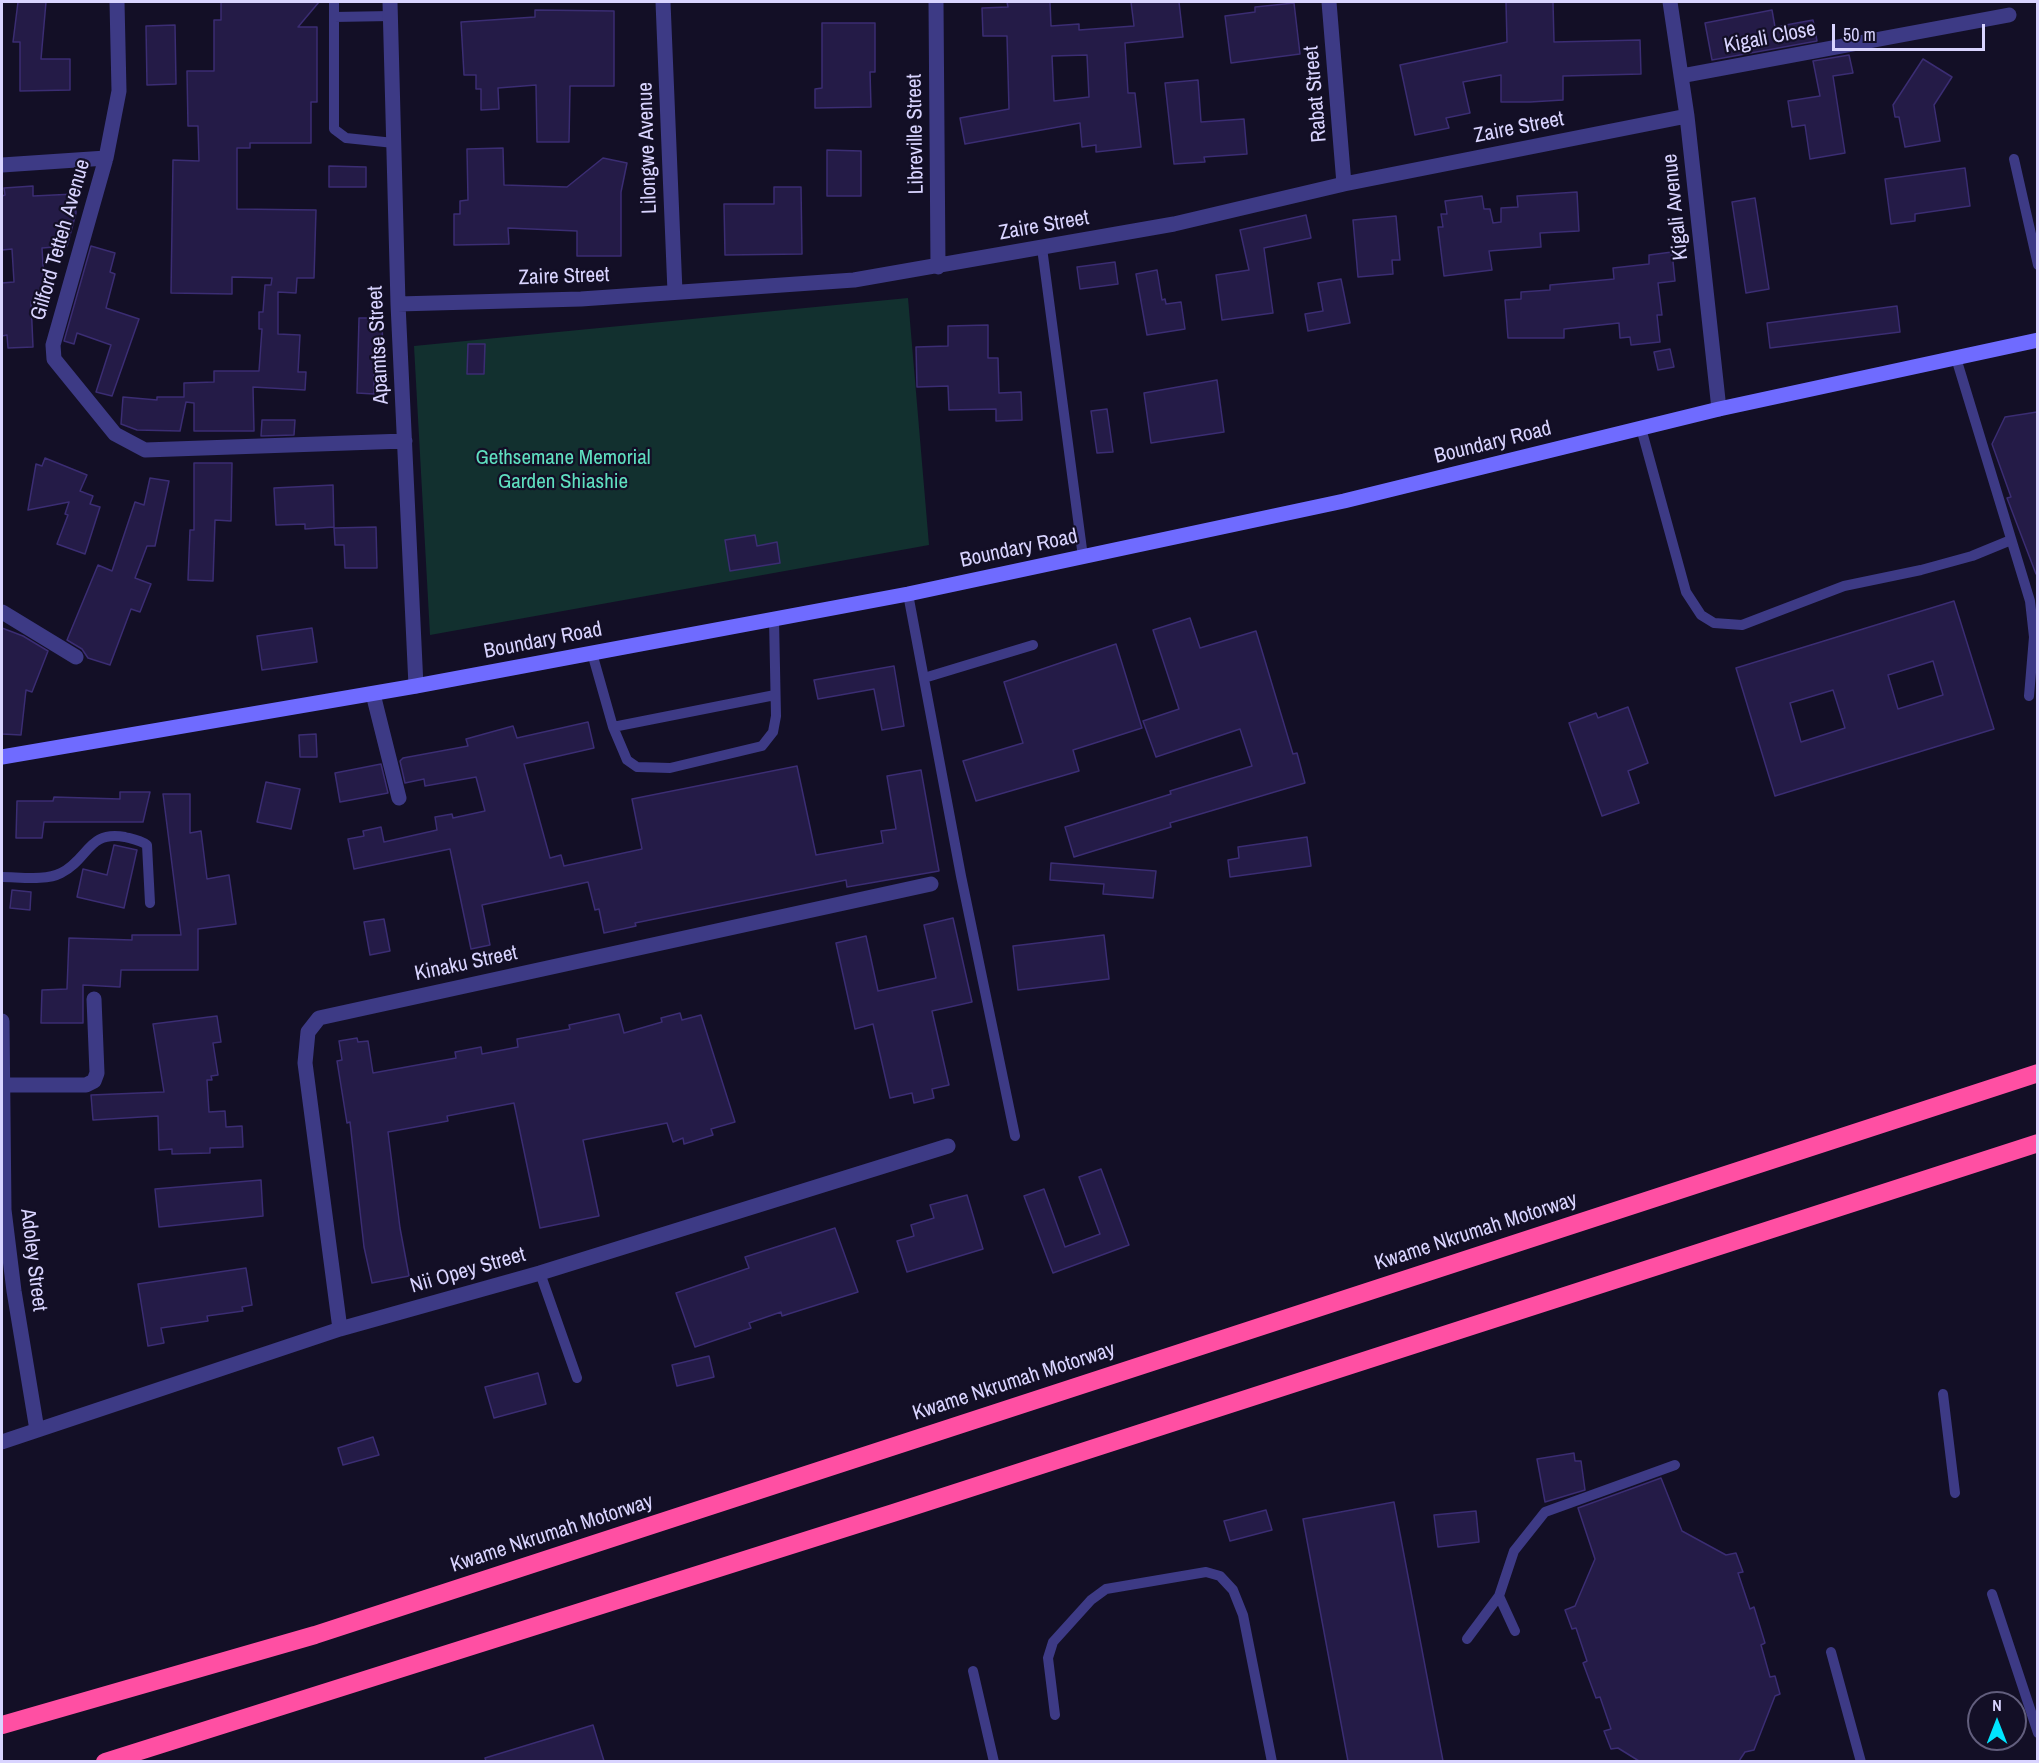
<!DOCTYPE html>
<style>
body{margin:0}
#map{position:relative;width:2039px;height:1763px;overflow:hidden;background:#130f26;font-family:"Archivo Narrow",sans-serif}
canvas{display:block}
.frame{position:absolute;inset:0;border:3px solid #d9d4ff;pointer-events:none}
.north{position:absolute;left:1967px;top:1691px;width:60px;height:60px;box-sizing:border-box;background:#130f26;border:2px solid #625e7d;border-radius:50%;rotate:0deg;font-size:16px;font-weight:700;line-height:24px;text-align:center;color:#d9d4ff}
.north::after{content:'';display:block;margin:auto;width:21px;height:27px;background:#00e5ff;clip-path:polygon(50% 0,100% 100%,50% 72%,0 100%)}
.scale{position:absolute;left:1832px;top:24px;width:153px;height:27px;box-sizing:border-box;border:3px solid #d9d4ff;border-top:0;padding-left:8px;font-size:18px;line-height:21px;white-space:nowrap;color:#d9d4ff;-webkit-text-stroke:4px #130f26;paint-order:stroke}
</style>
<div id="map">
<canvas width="2039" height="1763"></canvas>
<div class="frame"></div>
<div class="north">N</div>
<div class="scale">50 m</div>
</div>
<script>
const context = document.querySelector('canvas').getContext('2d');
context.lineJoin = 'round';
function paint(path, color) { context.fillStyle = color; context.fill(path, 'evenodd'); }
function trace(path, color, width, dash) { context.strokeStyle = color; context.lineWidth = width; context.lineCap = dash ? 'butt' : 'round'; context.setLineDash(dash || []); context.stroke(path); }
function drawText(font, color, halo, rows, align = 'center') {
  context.font = font + ' "Archivo Narrow",sans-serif'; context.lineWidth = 4.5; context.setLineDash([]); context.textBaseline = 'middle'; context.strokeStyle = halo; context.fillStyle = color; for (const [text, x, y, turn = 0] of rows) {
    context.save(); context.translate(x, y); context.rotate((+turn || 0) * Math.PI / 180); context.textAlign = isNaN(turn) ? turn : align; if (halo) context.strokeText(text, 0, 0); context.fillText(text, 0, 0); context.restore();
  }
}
paint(new Path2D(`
 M908,298l21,247 -499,90 -16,-289z`), '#12302f');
const building = new Path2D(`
 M18,2h28l-5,57h29v31l-50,1v-49h-7z
 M221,2h98l-21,25h19v75h-6v41h-61v5h-13v61l79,1 -2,68h-17l-1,15 -18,-1v42l22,1 -2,37h8l-1,18 -52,-3 1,44h-60v-28l-8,-1 -6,29 -43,-1 -16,-6 2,-27 34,3v-3h27v-14l30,-1v-11h45l3,-42h-3v-17h4l2,-27h6l1,-7 -40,-1v17l-61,-1 2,-133 26,1 -1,-35h-10l-1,-55h27v-51h7z
 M1007,2h43l1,24 28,-2v6l55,-4 -3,-24h48l4,35 -58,6 3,50h7l6,54 -45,5v-7l-14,2 -2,-24 -115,21 -5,-26 49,-9 -2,-73h-24l-1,-28 26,-1zM1087,55l2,42 -35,4 -2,-45z
 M1506,2h47l1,40 86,-2 1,34 -78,2v24l-33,2h-29v-27l-38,7 7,31 -24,5 3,10 -34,7 -15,-70 107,-23z
 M1294,3l6,51 -69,9 -6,-47 30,-4v-5z
 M535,10l79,1v75h-44l-1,56h-32l-1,-57 -38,3 1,21 -18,1v-21h-5v-14h-12l-3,-53 74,-5z
 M1772,10l3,17 38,-7 4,21 -105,19 -7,-37z
 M822,23h53v49h-5l1,35 -56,1v-19l7,-1z
 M175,25l1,59 -29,1 -1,-59z
 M1849,55l4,18 -20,3 12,77 -35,6 -5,-34 -13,2 -4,-26 32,-5 -7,-35z
 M1923,59l29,18 -18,28 6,36 -35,6 -6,-30h-4l-2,-12z
 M1198,80l3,42 43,-3 3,35 -43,3 1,5 -31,2 -9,-81z
 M503,148l1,37 63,2 36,-29 24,5 -6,29v64h-44v-25l-69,-3 1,16 -55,1v-31h6v-13l8,-1 -1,-51z
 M827,150l34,1v45h-34z
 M329,166l37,1v20h-37z
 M1965,168l5,38 -55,8v7l-24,3 -6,-45z
 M33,186v10l42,-2 1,19 -9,33 -25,2 3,53 -14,1 2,45 -25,1 -1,-13 -5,1v-53l12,-1 -2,-33 -10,1v-54l3,-1 -1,-7z
 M774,187h27l1,67 -77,1 -1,-51h50z
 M1577,192l2,39 -39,2 1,14 -52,4 3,19 -48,6 -6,-49h5l-2,-13h6l-2,-13 37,-5 2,13h6l3,14 8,-1v-14l17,-1 -1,-11z
 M1755,198l14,91 -23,4 -14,-91z
 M1306,215l5,23 -47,10 9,65 -51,7 -6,-45 33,-5 -9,-40z
 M1396,216l4,44h-8l1,14 -35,3 -5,-57z
 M91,246l24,7 -5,19 5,2 -9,34 33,11 -27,77 -16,-4 15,-47 -34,-12 -3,11 -10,-3z
 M1672,252l3,29 -17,2 4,32h-5l3,27 -29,3 -1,-8 -10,1 -1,-15 -55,6v9h-56l-3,-38 16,-1v-7l29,-2v-5l64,-6 -1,-11 36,-4v-9z
 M1115,262l3,22 -38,5 -3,-22z
 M1157,270l5,30 3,-1 1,5 15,-2 4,27 -38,6 -11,-61z
 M1341,279l9,44 -42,8 -3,-17 18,-3 -5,-28z
 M1897,306l3,26 -130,16 -3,-25z
 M359,318h23l1,44h-9v32l-17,-1z
 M988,325v33h10l1,35 22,-1 1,28 -26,1v-12l-47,1 -1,-24 -31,1 -1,-40 32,-1v-20z
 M468,344h17l-1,30h-17z
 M1670,349l4,18 -16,3 -4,-18z
 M1217,380l7,52 -73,11 -7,-50z
 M1107,409l6,43 -16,1 -6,-42z
 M2037,412v162h-1l-29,-76 4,-1 -19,-53 13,-27z
 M262,420h33l-1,15 -33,1z
 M45,458l42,17 -7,16 13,5 -3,8 10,3 -15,47 -28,-10 11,-29 -3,-1 4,-12 -41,8 8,-46 6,2z
 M194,463h38l-1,58 -16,-1 -2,61 -25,-1 2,-50h4z
 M150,478l19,3 -14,65h-8l-12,32 16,6 -11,28 -9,-3 -21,56 -22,-7 -6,-9 -15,-9 31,-75 14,6 23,-69 9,3z
 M333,485l1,42 -29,2v-5l-29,1 -2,-37z
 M376,527l1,41h-32l-1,-23h-9l-1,-17z
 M755,535l2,11 20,-4 3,21 -50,8 -5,-31z
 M1954,601l40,128 -219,67 -39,-128zM1933,661l10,34 -45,14 -10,-34zM1833,690l12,38 -44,14 -11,-39z
 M1190,618l10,30 56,-17 37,123 4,-1 8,30 -135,40 1,4 -97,30 -9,-30 106,-33 -1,-3 82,-25 -12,-37 -84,28 -13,-36 36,-12 -26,-79z
 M2,628l21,8 25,15 -16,41 -6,-2 -5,45 -19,-1z
 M312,628l5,34 -55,8 -5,-34z
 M1116,644l26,84 -69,22 6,21 -103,30 -13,-40 60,-18 -19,-61z
 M894,666l10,60 -22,4 -8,-41 -56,10 -4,-19z
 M1628,707l20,56 -20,8 11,32 -37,13 -33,-93 27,-10 2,5z
 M588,722l6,26 -70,16 26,94 11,-3 3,11 78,-17 -10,-50 165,-33 19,89 67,-12 -2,-12 15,-2 -9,-53 34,-6 18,101 -92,16 -1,-7 -211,43 1,3 -32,7 -5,-24 -4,1 -7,-28 -106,23 8,40 -19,4 -21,-100 -96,20 -6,-30 16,-3 -1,-5 18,-4 3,15 53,-12 -2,-13 17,-3 1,4 32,-7 -9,-34 -51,9 -1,-7 -19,4 -5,-22 3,-3 65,-12 -2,-7 47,-13 4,12z
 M316,734l1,23h-17l-1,-22z
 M381,764l7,29 -48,9 -5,-29z
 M266,782l34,7 -9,40 -34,-7z
 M120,792h30l-7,30h-99l-2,16h-26l1,-37h36l1,-4 66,2z
 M163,794h27v39l11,-2 6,48 22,-4 7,49 -38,5v41h-77l-1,17 -37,-2v38h-42l1,-33 25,-1 2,-51 63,2v-5h49z
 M1307,837l4,29 -81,11 -2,-17 11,-2 -1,-11z
 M114,845l23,5 -13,58 -47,-11 6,-28 24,6z
 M1051,863l105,8 -3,27 -50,-4 1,-10 -54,-4z
 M12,890l19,2 -1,18 -20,-2z
 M953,918l19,84 -40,9 17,74 -17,4 2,9 -20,5 -2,-10 -22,5 -17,-74 -18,5 -19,-86 30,-7 12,55 58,-13 -12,-53z
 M384,919l6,32 -20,4 -6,-33z
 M1104,935l5,44 -91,11 -5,-44z
 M680,1013l2,7 19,-5 34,107 -24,7 2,6 -29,9 -1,-6 -10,4 -6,-19 -84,17 16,76 -59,12 -26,-125 -67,13 1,5 -60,11 12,96 9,48 -37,7 -8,-36 -14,-125 -3,1 -10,-62 5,-1 -3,-19 18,-3 1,4 10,-1 5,32 83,-15 -1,-6 26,-5 1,7 36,-7 -1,-8 53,-10 -1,-4 50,-11 5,19 38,-11 -1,-4z
 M217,1016l4,26 -8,1 5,32 -7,1 1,4h-5l2,32 16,-1 1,16 16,-1 1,21 -33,1v5l-38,1v-5l-13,1 -1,-34 -65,4 -2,-25 73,-3 -11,-68z
 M1101,1169l28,76 -76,28 -29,-77 20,-7 21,58 35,-13 -21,-57z
 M261,1180l2,36 -104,11 -4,-38z
 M967,1195l16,54 -76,23 -10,-31 17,-5 -3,-11 23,-7 -4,-13z
 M835,1228l23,64 -76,24 -1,-4 -32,11 2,5 -56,19 -19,-54 73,-25 -4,-11z
 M246,1268l6,37 -10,2 1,4 -36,5 1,5 -47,7 3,15 -16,3 -10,-62z
 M709,1356l5,21 -37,9 -5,-21z
 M538,1373l8,31 -52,14 -9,-31z
 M373,1437l6,18 -36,10 -5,-17z
 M1574,1453l1,8h6l4,29 -40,12 -8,-43z
 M1661,1478l21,53 44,24 10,-2 7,19 -5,1 12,36 4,-2 11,36 -4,2 9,32 5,-1 5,18 -5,2 -21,54 -9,2 -6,9h-100l-21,-13 -7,1 -7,-18 7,-2 -11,-32 -4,1 -13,-35 4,-2 -11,-33 -4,1 -7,-19 10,-4 20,-47 -17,-51z
 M1394,1502l49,259h-95l-45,-242z
 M1266,1510l6,20 -42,11 -6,-20z
 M1476,1511l3,31 -41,5 -4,-32z
 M593,1725l11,36h-118l-1,-3z`);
paint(building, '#241b47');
trace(building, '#3b2d73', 1.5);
trace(new Path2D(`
 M334,2v127l12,9 48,5
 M334,17l57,-1
 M2014,159l24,106
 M1042,248l41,309
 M1956,358l74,243 4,36 -5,59
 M1641,428l45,164 15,23 13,8 28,2 102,-39 77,-16 51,-14 39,-16
 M908,594l53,282 54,260
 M592,653l21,74 14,33 10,7 33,1 92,-22 11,-14 3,-16 -2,-97
 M924,678l109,-33
 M613,727l162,-32
 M2,877c17,0 44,4 59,-4 28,-14 27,-43 64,-36 8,2 15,3 22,8l3,58
 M540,1273l37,105
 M1943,1394l12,99
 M1992,1594l46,139
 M1499,1596l16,35
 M1467,1639l32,-43 15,-45 31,-39 130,-47
 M1831,1652l30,110
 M973,1671l21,91
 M1055,1715l-7,-57 5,-16 38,-42 15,-11 100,-17 14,4 13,14 10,25 29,147`), '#3d3a85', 10);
trace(new Path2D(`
 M117,2l2,89 -13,67 -53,187 1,14 61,75 30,16 260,-9
 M390,2l8,302 18,382
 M663,2l12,290
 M936,2l2,265
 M1329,2l15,182
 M1670,2l17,114 32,293
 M1681,76l328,-61
 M2,165l104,-7
 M398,304l183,-5 273,-19 320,-56 170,-40 343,-68
 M2,612l74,45
 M373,694l26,104
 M2,1021l2,189 10,81 23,139
 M3,1085h83l8,-4 3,-8 -3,-74
 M340,1329l-35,-266 3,-31 11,-14 612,-134
 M2,1442l338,-113 200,-56 408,-127`), '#3d3a85', 15);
trace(new Path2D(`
 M2,757l414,-71 492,-92 436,-93 375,-92 319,-69`), '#6f6bff', 15);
trace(new Path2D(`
 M2,1725l313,-90 1723,-562
 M105,1762l788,-249 1145,-370`), '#ff4fa3', 18);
drawText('21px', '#d9d4ff', '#130f26', [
 ["Kigali Close",1770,38,-11],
 ["Rabat Street",1316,94,-95],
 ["Zaire Street",1519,128,-11],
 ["Libreville Street",916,134,-91],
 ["Lilongwe Avenue",648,148,-92],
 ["Kigali Avenue",1676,207,-96],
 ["Zaire Street",1044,226,-10],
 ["Gilford Tetteh Avenue",61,240,-74],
 ["Zaire Street",564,277,-2],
 ["Apamtse Street",379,345,-93],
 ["Boundary Road",1493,443,-14],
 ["Boundary Road",1019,549,-12],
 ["Boundary Road",543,641,-11],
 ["Kinaku Street",466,964,-12],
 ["Kwame Nkrumah Motorway",1476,1232,-18],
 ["Adoley Street",33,1260,83],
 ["Nii Opey Street",468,1271,-16],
 ["Kwame Nkrumah Motorway",1014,1382,-18],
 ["Kwame Nkrumah Motorway",552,1534,-18]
]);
drawText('21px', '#5fe0c0', '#130f26', [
 ["Gethsemane Memorial",563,458],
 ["Garden Shiashie",563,482]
]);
</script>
